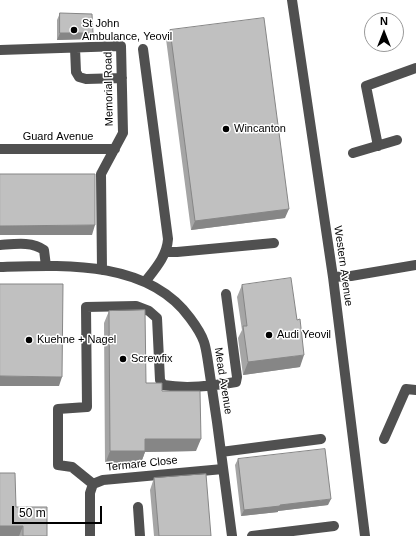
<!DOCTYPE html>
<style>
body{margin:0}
#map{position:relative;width:416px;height:536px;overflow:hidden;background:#fff;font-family:Arial,sans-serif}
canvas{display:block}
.north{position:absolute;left:364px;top:12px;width:40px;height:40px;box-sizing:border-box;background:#fff;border:1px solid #999;border-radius:50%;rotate:0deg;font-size:11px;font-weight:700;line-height:16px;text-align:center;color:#000}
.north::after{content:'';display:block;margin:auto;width:14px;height:18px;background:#000;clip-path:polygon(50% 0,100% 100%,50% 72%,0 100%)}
.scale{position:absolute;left:12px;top:506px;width:90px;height:18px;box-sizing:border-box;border:2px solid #000;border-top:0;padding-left:5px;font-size:12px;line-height:14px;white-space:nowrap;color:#000;-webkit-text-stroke:3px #fff;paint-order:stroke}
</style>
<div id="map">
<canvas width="416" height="536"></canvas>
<div class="north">N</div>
<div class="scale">50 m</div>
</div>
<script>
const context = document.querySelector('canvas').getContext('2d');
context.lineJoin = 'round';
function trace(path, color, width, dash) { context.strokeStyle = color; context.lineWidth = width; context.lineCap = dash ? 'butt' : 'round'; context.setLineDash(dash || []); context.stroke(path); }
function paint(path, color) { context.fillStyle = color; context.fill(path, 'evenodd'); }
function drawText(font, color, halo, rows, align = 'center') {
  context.font = font + ' Arial,sans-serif'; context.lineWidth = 3; context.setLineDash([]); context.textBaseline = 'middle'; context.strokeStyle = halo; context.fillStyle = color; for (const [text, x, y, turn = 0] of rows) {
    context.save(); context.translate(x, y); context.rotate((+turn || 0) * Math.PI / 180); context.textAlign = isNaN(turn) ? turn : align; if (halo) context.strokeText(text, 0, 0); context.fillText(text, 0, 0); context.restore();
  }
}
trace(new Path2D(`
 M292,0l41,277 32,259
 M75,48l1,24 3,5 7,2 36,-1
 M143,49l25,190c-1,17 -13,30 -23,43
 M0,50l121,-4 2,87 -22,41 1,96
 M378,146l-12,-60 50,-18
 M0,149h115
 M353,153l44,-13
 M0,245c14,-1 32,-4 44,5l2,16
 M165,252h12l97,-9
 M0,267c64,-2 148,-7 190,51 6,8 11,15 14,24 2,6 3,14 4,20 3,20 6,40 9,60 5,38 10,76 15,114
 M333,277l18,-1 65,-11
 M384,439l22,-50 10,1
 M221,452l100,-13
 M93,484l-21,-17 -14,-2v-56l29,-2 -1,-100 50,-1 13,5 8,7 3,62 3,5c24,4 48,1 73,-3l1,-5 -11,-83
 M138,507l2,29
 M90,536v-43l3,-9 10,-4 120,-11
 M252,536l82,-10`), '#505050', 10);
paint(new Path2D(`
 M60,13l31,26 -34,1v-20z
 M170,30l115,188 -94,12 -25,-191z
 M242,285l58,82 -57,8 -5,-37 4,-8 -5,-33z
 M109,311l37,72 16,8 34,60 -51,1 -4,11 -36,1 -1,-141z
 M238,459l90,46 -50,6v1l-37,4 -6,-51z
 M154,478l57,58h-57l-4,-46z
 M16,507l31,29h-47z`), '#a5a5a5');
paint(new Path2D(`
 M60,33h33l-2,6 -34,1z
 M289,209l-4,9 -94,12 4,-9z
 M95,225l-3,10h-92v-9z
 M304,355l-4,12 -57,8 5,-13z
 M0,376l62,1 -3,9h-59z
 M145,439h56l-5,12 -51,1 -4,11 -36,1 5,-13z
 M331,499l-3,6 -50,6v1l-37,4 3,-6 36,-5z
 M0,526h23l-4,10h-19z`), '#868686');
const building = new Path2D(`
 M60,13l32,1 1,19h-33z
 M264,18l25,191 -94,12 -25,-191z
 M0,174h95v51l-95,1z
 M291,278l6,42 3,-1 4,36 -56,7 -5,-36h4l-5,-41z
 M0,284h63l-1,93 -62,-1z
 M145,310l1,73h16v8h38l1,48h-56v12h-35l-1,-140z
 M325,449l6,50 -51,6v1l-36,4 -6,-51z
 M0,473h15l1,34h31v29h-24v-10h-23z
 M206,474l5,62h-52l-5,-58z`);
paint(building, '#c0c0c0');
trace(building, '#868686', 1);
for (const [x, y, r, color] of [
 [74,30,4,"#000"],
 [226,129,4,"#000"],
 [269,335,4,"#000"],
 [29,340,4,"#000"],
 [123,359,4,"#000"]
]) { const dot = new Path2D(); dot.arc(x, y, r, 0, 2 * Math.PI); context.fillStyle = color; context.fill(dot); trace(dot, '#fff', 1.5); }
drawText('11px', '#000', '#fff', [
 ["St John",82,24],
 ["Ambulance, Yeovil",82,37],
 ["Wincanton",234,129],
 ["Audi Yeovil",277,335],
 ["Kuehne + Nagel",37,340],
 ["Screwfix",131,359]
], 'left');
drawText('11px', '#000', '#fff', [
 ["Memorial Road",109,89,-91],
 ["Guard Avenue",58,137],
 ["Western Avenue",343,266,82],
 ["Mead Avenue",223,381,81],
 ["Termare Close",142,464,-6]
]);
</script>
